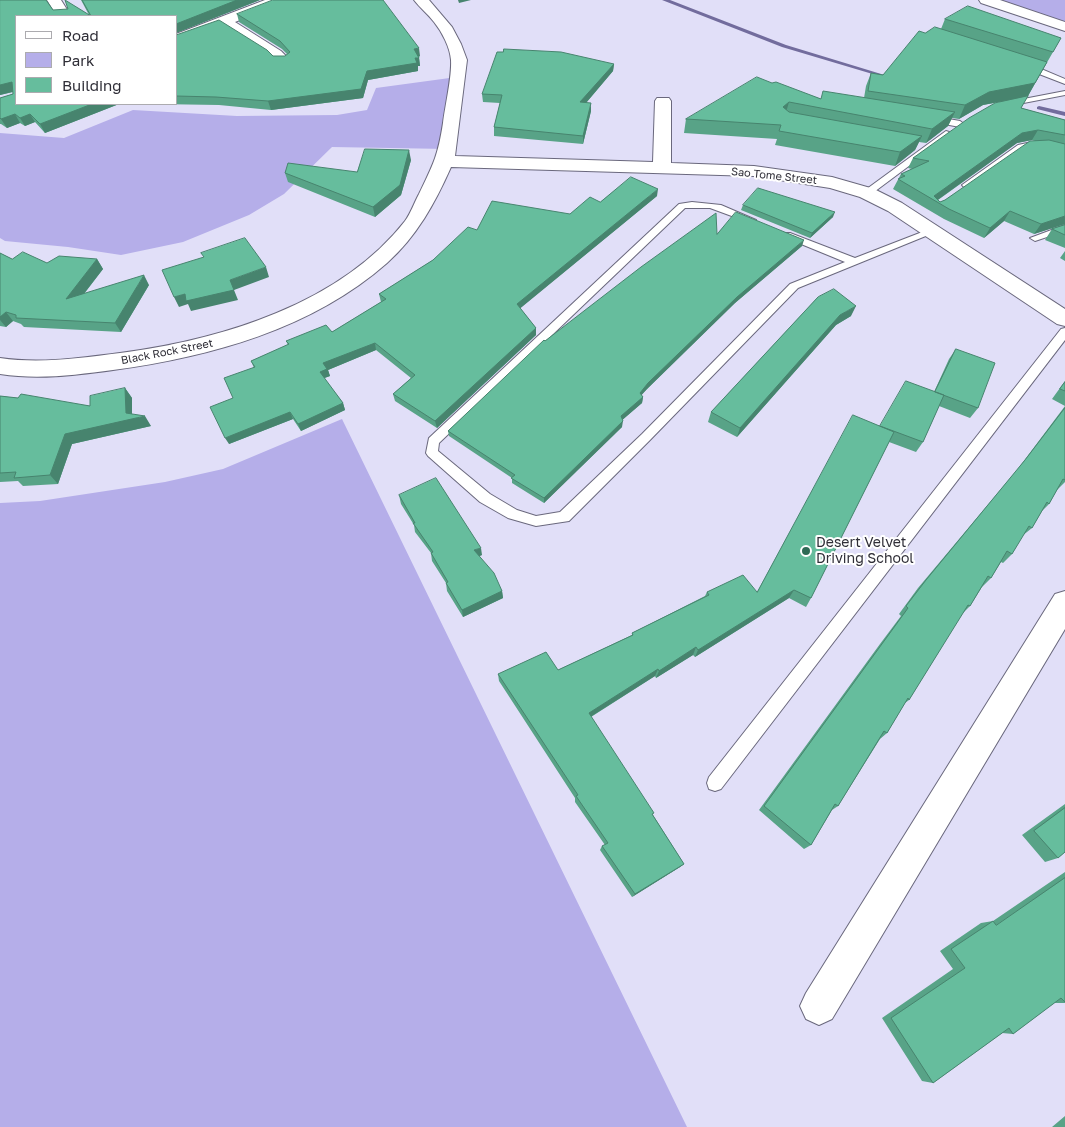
<!DOCTYPE html>
<style>
body{margin:0}
#map{position:relative;width:1065px;height:1127px;overflow:hidden;background:#e1dff8;font-family:"Golos Text",sans-serif}
canvas{display:block}
.legend{position:absolute;left:15px;top:15px;width:162px;height:90px;box-sizing:border-box;background:#fff;border:1px solid #acabaf;margin:0;padding:6px 9px;list-style:none;font-size:15px;color:#2f2e37}
.legend li{display:flex;align-items:center;gap:10px;height:25px}
.legend b{width:25px;border:1px solid #acabaf}
</style>
<div id="map">
<canvas width="1065" height="1127"></canvas>
<ul class="legend">
<li><b style="height:6px;background:#fff"></b>Road</li>
<li><b style="height:14px;background:#b5aee9"></b>Park</li>
<li><b style="height:14px;background:#66bd9d"></b>Building</li>
</ul>
</div>
<script>
const context = document.querySelector('canvas').getContext('2d');
context.lineJoin = 'round';
function paint(path, color) { context.fillStyle = color; context.fill(path, 'evenodd'); }
function trace(path, color, width, dash) { context.strokeStyle = color; context.lineWidth = width; context.lineCap = dash ? 'butt' : 'round'; context.setLineDash(dash || []); context.stroke(path); }
function drawText(font, color, halo, rows, align = 'center') {
  context.font = font + ' "Golos Text",sans-serif'; context.lineWidth = 4; context.setLineDash([]); context.textBaseline = 'middle'; context.strokeStyle = halo; context.fillStyle = color; for (const [text, x, y, turn = 0] of rows) {
    context.save(); context.translate(x, y); context.rotate((+turn || 0) * Math.PI / 180); context.textAlign = isNaN(turn) ? turn : align; if (halo) context.strokeText(text, 0, 0); context.fillText(text, 0, 0); context.restore();
  }
}
paint(new Path2D(`
 M986,0h79v27z
 M457,77l-9,72 -116,-2 -48,47 -35,21 -66,27 -62,13 -53,-8 -63,-6 -5,-3v-105l64,5 69,-28 104,6 100,-1 30,-5 9,-22z
 M342,419l345,708h-687v-624l40,-2 125,-19 58,-13z`), '#b5aee9');
paint(new Path2D(`
 M662,0h8l116,45 105,32 -5,1 -104,-31z
 M1039,106l26,6v4l-28,-7v-2z`), '#726c9d');
const service = new Path2D(`
 M1021,63h6l38,16v5l-44,-17z
 M1065,91v4l-57,11 -4,-2 4,-2z
 M931,116l29,5 4,3 -4,3 -32,-6v-4z
 M946,131l3,1v4l-79,59h-6v-4z
 M1032,142l33,6v6l-22,-6 -19,1 -54,38h-6l-2,-2 56,-40z
 M692,202l29,3 35,15 -5,3 -3,-1 -38,-14h-25l-246,235 -1,8 52,43 27,16 19,6 24,-4 82,-78 148,-150 55,-22 -61,-25v-4h6l65,25 75,-29 3,-1 5,3 -140,57 -148,152 -81,81 -33,5 -28,-8 -28,-16 -52,-46 -2,-3 3,-15 250,-234z
 M1065,225v6l-30,10 -5,-3z
 M1065,328v12l-344,449 -6,2 -6,-2 -2,-6 2,-6 352,-448z`);
const minor = new Path2D(`
 M47,0h14l10,16h-14z
 M265,0h20l-2,3 -48,19 46,29 9,9 -3,3h-10l-6,-6 -49,-31 -46,17v-9z
 M414,0h15l23,27 9,17 6,16 -12,96 198,6 2,-61 2,-3h12l2,3v62l83,3 78,11 42,12 28,14 163,106v17l-8,-2 -169,-113 -28,-14 -30,-9 -76,-12 -303,-9c-16,36 -34,69 -64,96 -75,66 -177,94 -274,107 -38,5 -75,10 -113,4v-16c40,6 80,0 120,-5 101,-13 220,-49 285,-132 6,-8 9,-18 14,-27 14,-29 19,-38 24,-71 2,-17 9,-46 8,-63 -1,-13 -9,-28 -17,-38 -6,-8 -14,-14 -20,-22z
 M1065,591v38l-233,390 -13,6 -13,-6 -6,-13 6,-13 249,-399z`);
const secondary = new Path2D(`
 M979,0h21l65,22v9l-84,-28z`);
trace(service, '#6a687d', 2);
trace(minor, '#6a687d', 2);
trace(secondary, '#6a687d', 2);
paint(service, '#fff');
paint(minor, '#fff');
paint(secondary, '#fff');
paint(new Path2D(`
 M0,0l53,10 36,5 -8,-15h179l-84,33v-17h-160l103,88 -74,29 -10,-11 -10,4 -5,-3 -13,5 -6,-4h-1v-26l13,-4v-2l-13,3z
 M237,14l183,42 -1,1 1,9h-2v5l-50,9 -5,18 -92,12 -52,-5 -64,-1h21v-69l97,21h12l2,-2 -5,-5 -43,-27z
 M945,19l116,19 -40,70 44,12v104l-31,10 -30,-13 -20,17 -40,-19 -51,-30 8,-15 11,-5 -4,-1 5,-10 87,-56 -17,3 -24,14 -7,-1 -4,8 -22,17 -7,-1 -4,8 -20,16 -120,-21 2,-6 -93,-6 2,-14 86,-36 49,16 43,-1 2,-12 5,-13 12,2 42,-42 16,-4zM1032,140l3,1 -90,59 -5,2 -2,-2 79,-57z
 M614,64l-1,7 -27,32 5,8 -8,33 -89,-8v-9l6,-24 -17,-1 -1,-8z
 M411,160l-10,35 -26,22 -87,-35 -3,-9 72,-1z
 M657,196l-137,112 16,20v7l-99,93 -42,-27 -2,-7 18,-16 -35,-28 -48,20 2,6 -6,2 19,25 2,7 -44,21 -8,-12 -64,25 4,-46 21,-30 -3,-7 37,-16 -2,-4 46,-9 49,-30 -2,-8 54,-34 44,-30 93,-16 30,-12z
 M743,205l90,12 -23,21 -69,-28z
 M1065,225v23l-20,-8 7,-11z
 M717,234l85,12 -67,57 -88,86 -6,6 2,2 -1,6 -20,17v7l-78,76 -32,-20v-5l-63,-42 -1,-5 97,-90z
 M1065,251v10l-5,-3z
 M0,253l12,6 35,4 50,-4 6,10 -19,25 65,-9 -28,47 -97,-5 -3,-3 -8,-3 -7,6 -6,-1z
 M818,297l33,19 -15,9 -99,112 -29,-15 3,-10z
 M956,349l22,59 -8,10 -31,-12 -16,36 -7,10 -27,-10 -78,156 -5,9 -17,-9 -94,59 -2,-2 -37,23 -1,-2 -64,41 93,147 -4,3 -48,30 -32,-47 2,-4 3,-1 -30,-43v-4l-76,-117 -1,-7 60,-4 74,-35v-2l73,-37 2,-4h50l123,-166 54,-34 15,-33z
 M1065,381v25l-13,-7z
 M125,388l7,10v16l19,12 -79,18 -14,40 -35,2 -5,-5 -18,1v-86l90,10z
 M1065,406v76l-8,8 -8,14 -7,7 -10,17 -10,8 -10,18 -9,9 -2,-1 -10,16 -9,9 -12,19 -8,8 -53,86 -4,3 -18,30 -7,6 -42,67 -6,4 -21,35 -7,4 -45,-39 121,-166 21,-28 -2,-2 19,-26 99,-118z
 M399,495l83,60 -3,1 23,35 1,7 -40,19 -16,-26 -1,-8 -14,-22 -1,-8 -16,-21 -1,-7 -13,-21z
 M1065,804v48l-7,6 -13,4 -23,-27z
 M1065,872v131h-11l-41,31 -11,-1 -69,50 -11,-2 -40,-63 71,-49 -13,-18 41,-28 12,-2z
 M1065,1116v11h-13z`), '#58a387');
paint(new Path2D(`
 M237,0h23l-84,33v-9z
 M458,0h13l-12,3z
 M419,48l1,8 -5,1 -1,-8z
 M415,58h4l1,8h-2v5l-50,9 -5,18 -92,12 -3,-9 99,-30z
 M1047,62l-19,34 -45,9 -24,14 6,-14 24,-13z
 M614,64l-1,7 -33,39v-8z
 M12,82l4,9 -16,4v-10z
 M789,102l-4,14 -2,-9z
 M591,103v8l-8,33v-8z
 M92,104h27l-74,29 -5,-9z
 M955,112l-7,14 -22,17 6,-14z
 M15,114l5,9 -13,5 -6,-9z
 M30,114l5,8 -10,4 -5,-8z
 M1038,130l-6,10 -15,3 -81,58 -2,-5 88,-63z
 M922,136l-7,14 -20,16 5,-14z
 M409,150l2,10 -10,35 -26,22 -2,-10z
 M658,189l-1,7 -140,115v-7z
 M1010,211l-6,10 -20,17 6,-10z
 M835,212l-2,5 -23,21 2,-5z
 M1065,216v8l-31,10 7,-10z
 M804,240l-2,6 -67,57 -88,86 -8,9 1,-5 8,-10 89,-86z
 M97,259l6,10 -31,40 -6,-10z
 M266,267l3,10 -35,13 4,10 -47,11 -3,-7 -9,3 -5,-10 56,-17z
 M144,275l5,10 -28,47 -6,-9z
 M856,306l-5,10 -15,9 -99,112 3,-9 100,-113z
 M6,312l7,9 -7,6 -6,-7v-3z
 M536,328v7l-99,93 -2,-7z
 M375,343l1,7 -48,20 2,6 -8,3 -2,-7 3,-9z
 M125,388l7,10v21l13,-3 6,10 -79,18 -14,40 -8,-9 15,-41 61,-21z
 M643,397l-1,6 -22,19 1,-6z
 M343,403l2,7 -44,21 -3,-7z
 M290,412l3,7 -64,25 -4,-6z
 M623,421l-1,6 -78,76v-5z
 M481,548l1,7 -7,3 -1,-8z
 M794,590l-5,8 -94,59 3,-7z
 M502,591l1,7 -40,19 -1,-7z
 M696,647l-3,8 -37,23 3,-7z
 M658,669l-3,7 -68,43 2,-6z
 M684,864l-4,3 -48,30 3,-3z`), '#47846e');
const building = new Path2D(`
 M0,0h46l7,10 15,-1 -3,-9 26,16 -9,-16h155l-61,24v-8h-160v88h76l-52,20 -10,-10 -10,4 -5,-4 -14,5 -1,-1v-20l13,-4 -1,-12 -12,3z
 M273,0h110l36,48 -5,1 5,9h-4l2,5 -50,8 -6,18 -93,12 -52,-4 -40,-1v-61l43,-15 48,30 6,6h12l5,-4 -10,-11 -43,-27z
 M968,6l93,32 -8,14 -108,-33z
 M935,27l112,35 -12,21 -46,9 -24,13 -97,-14 3,-18 12,2 36,-44 6,2z
 M504,49l57,3 53,12 -34,38 11,1 -8,33 -89,-9 8,-32 -20,-1 15,-42h6z
 M757,77l15,6 4,-1 45,17 2,-8 132,21 -23,17 -143,-27 -6,5 6,5 133,24 -22,16 -121,-21 2,-6 -95,-6z
 M1028,96l-7,12 44,12v15l-27,-5 -16,3 -88,63 6,6 5,-2 85,-59 19,-1 16,4v72l-24,8 -31,-13 -20,17 -41,-19 -51,-30 7,-3 -4,-2 28,-13 -16,-3 56,-40 26,-15z
 M365,149l44,1 -9,35 -27,22 -88,-34 3,-10 69,9z
 M631,177l27,12 -141,115 19,24 -101,93 -42,-27 22,-19 -40,-32 -52,20 4,6 -7,3 23,31 -45,21 -8,-12 -65,26 -15,-31 23,-9 -9,-20 31,-11 -4,-6 38,-17 -3,-3 40,-16 6,7 54,-33 -7,-5 54,-34 35,-33 9,3 15,-29 78,13 20,-17 10,5z
 M758,188l77,24 -23,21 -69,-28z
 M736,212l68,28 -67,57 -89,86 -8,10 3,4 -22,19 2,5 -79,77 -33,-20 4,-3 -67,-44 96,-91 1,1 96,-74 75,-54 1,21z
 M1065,225v10l-13,-6z
 M245,238l21,29 -36,13 4,10 -48,11 -1,-7 -11,3 -12,-27 42,-13 -3,-4z
 M23,252l24,11 12,-7 38,3 -31,40 78,-24 -29,48 -99,-5v-3l-10,-3 -6,5v-64l12,6z
 M834,289l22,17 -16,9 -100,113 -29,-16 107,-115z
 M956,349l39,14 -17,45 -43,-16z
 M906,381l38,14 -21,47 -43,-16z
 M1065,382v9l-5,-2z
 M125,388l1,25 19,3 -80,18 -15,41 -36,3 2,-6 -16,1v-77l18,2 3,-4 69,12v-10z
 M1065,408v72l-2,-1 -14,25 -2,-2 -15,26 -3,-2 -17,28 -5,-3 -16,27 -3,-2 -18,30 -2,-1 -59,95 -1,-2 -21,35 -3,-2 -46,75 -3,-2 -24,41 -47,-39 123,-169 21,-29 -2,-2 20,-26 99,-120z
 M853,415l41,17 -83,166 -17,-8 -96,60 -2,-3 -37,24 -1,-2 -69,44 65,100 -2,1 32,50 -49,30 -33,-48 6,-3 -32,-47 2,-1 -80,-121 48,-22 12,18 75,-35 -1,-2 77,-38 -2,-3 36,-17 14,17z
 M436,478l45,70 -7,2 20,23 8,18 -40,19 -16,-27 2,-1 -17,-29 2,-1 -20,-29h2l-16,-28z
 M1065,808v44l-7,6 -24,-27z
 M1065,878v124l-4,-4 -48,36 -4,-6 -76,55 -42,-65 74,-50 -14,-19 42,-28 3,4z`);
paint(building, '#66bd9d');
trace(building, '#47846e', 1);
for (const [x, y, r, color] of [
 [806,551,5,"#2e6a55"]
]) { const dot = new Path2D(); dot.arc(x, y, r, 0, 2 * Math.PI); context.fillStyle = color; context.fill(dot); trace(dot, '#fff', 2); }
drawText('11px', '#2f2e37', '#fff', [
 ["Sao Tome Street",774,176,6],
 ["Black Rock Street",167,352,-11]
]);
drawText('14px', '#2f2e37', '#fff', [
 ["Desert Velvet",816,543],
 ["Driving School",816,559]
], 'left');
</script>
